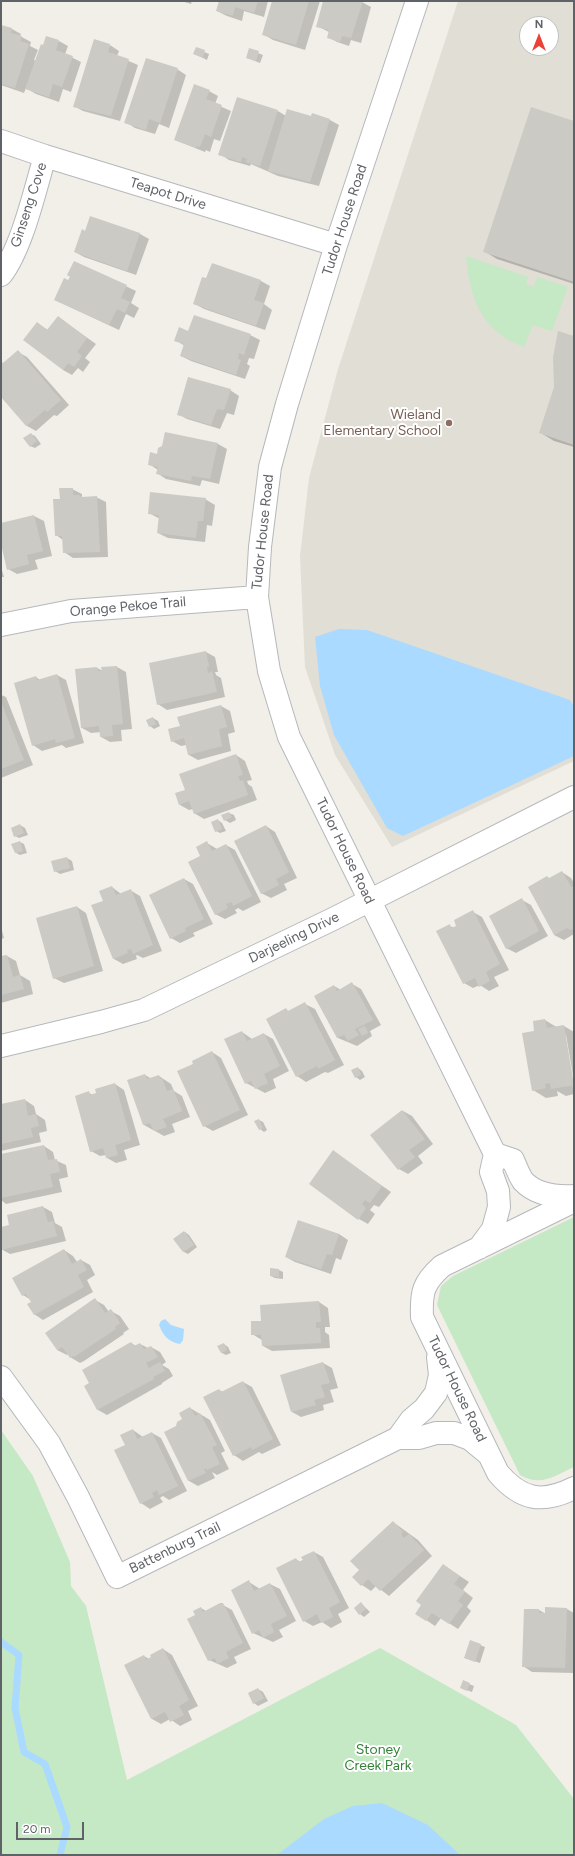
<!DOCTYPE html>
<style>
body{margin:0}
#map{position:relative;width:575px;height:1856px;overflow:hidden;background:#f1efe8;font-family:Figtree,sans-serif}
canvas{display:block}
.frame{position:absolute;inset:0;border:2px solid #5f6368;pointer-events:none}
.north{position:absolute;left:519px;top:16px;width:40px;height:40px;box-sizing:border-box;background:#fff;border:1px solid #bfc1c3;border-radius:50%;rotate:0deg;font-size:11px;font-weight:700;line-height:16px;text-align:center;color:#5f6368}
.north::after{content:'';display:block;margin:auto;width:14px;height:18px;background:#ea4335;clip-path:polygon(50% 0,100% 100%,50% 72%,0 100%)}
.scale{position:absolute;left:16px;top:1822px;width:68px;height:18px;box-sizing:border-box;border:2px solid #5f6368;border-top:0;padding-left:5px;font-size:12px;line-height:14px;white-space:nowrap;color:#5f6368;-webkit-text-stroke:3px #fff;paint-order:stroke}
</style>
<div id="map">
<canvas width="575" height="1856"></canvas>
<div class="frame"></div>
<div class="north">N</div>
<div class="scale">20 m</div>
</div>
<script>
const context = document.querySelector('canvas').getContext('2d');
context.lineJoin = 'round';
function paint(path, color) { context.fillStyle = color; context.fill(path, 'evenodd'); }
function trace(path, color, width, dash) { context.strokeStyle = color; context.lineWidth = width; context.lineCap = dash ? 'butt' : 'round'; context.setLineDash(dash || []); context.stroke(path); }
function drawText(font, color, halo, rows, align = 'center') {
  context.font = font + ' Figtree,sans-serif'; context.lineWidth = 4; context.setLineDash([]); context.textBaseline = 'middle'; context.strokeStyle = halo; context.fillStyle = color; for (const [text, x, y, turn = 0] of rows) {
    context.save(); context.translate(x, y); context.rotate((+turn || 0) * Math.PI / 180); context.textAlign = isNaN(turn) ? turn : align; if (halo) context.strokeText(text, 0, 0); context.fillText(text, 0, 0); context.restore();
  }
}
paint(new Path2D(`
 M458,1h116v760l-182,86 -57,-92 -30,-88 -5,-111 9,-78 29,-109zM527,24h24v24h-24z`), '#e1ded6');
paint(new Path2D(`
 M466,256l62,21 -2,7 8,3 3,-10 31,10 -16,44 -19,-6 -9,22c-43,-16 -54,-48 -58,-91z
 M574,1217v250c-20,9 -33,20 -54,8l-83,-170 4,-19 12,-10z
 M1,1430l32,46 37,86 1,24 15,20 41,174 253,-132 136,77 58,74v56h-573z`), '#c5e8c5');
paint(new Path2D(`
 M339,629l28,1 203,70 4,7v49l-171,80 -16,-8 -53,-93 -14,-49 -5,-49z
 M165,1319l6,6 13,4 -1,11 -3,4c-12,-2 -17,-9 -21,-19l2,-4z
 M382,1803l46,22 32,30h-183l47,-36 29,-13z`), '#aadaff');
paint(new Path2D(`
 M181,1h11l-1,3z
 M220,1h48l-4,16 -20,-6 -2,10 -15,-5 -10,-5z
 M273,1h47l-15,49 -32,-10 -10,-6z
 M324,1h36l11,6 -10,36 -10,-3 -2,6 -12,-4 -9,-5 1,-5 -12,-6z
 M1,26l11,3 9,5 -1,2 11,6 -1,4 8,4 -4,10 2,1 23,-20 9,5 -3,8 16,8 -10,30 -8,-3 -4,13 -23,-8 -10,-6 -2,5 -23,-8z
 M110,45l9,6 -2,5 21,9 -18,56 -37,-10 -9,-5z
 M197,49l12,5 -2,6 -12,-6z
 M250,50l13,5 -3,8 -13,-5z
 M177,69l9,6 -17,53 -10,-4 -4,10 -20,-6 -9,-6z
 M209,91l9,5 -3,8 16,7 -11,30 -6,-2 -4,13 -4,-2 -1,2 -30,-12z
 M278,111l8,5 44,4 9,5 -20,61 -41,-10 -27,-12 -1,2 -21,-6 -9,-6z
 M574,122v162l-77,-25 -13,-8z
 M85,232l55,2 9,5 -13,36 -52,-18 -9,-5z
 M75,262l61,29 -5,12 8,5 -5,10 -8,-4 -7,16 -64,-30 14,-18z
 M261,281l9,5 -6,18 8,6 -7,20 -61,-21 -9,-5z
 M58,317l38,27 -11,14 5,4 -7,10 -5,-4 -6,7 -9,-5 -26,-47 11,7z
 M189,332l61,3 10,5 -6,19 -5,-1 -2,6 3,2 -5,13 -54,-18 -10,-5 4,-10 -10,-6z
 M574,337v110l-20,-6 -13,-8z
 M18,352l9,5 42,48 -12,11 -3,-1 -18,16 -9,-5 -26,-32v-31l3,1z
 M230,390l9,6 -5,19 -7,-2 -7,16 -33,-10 -9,-5z
 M165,433l53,11 9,5 -8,35 -17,-4 -2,6 -34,-7 -9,-6 1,-3 -9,-6 9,-9 5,-9z
 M31,434l4,2 6,8 -6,4 -5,-2z
 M72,489l10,5v4l14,-1 10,5 2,55 -35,1 -9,-6 -1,-12 -7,-5 5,-35z
 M205,499l10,6 -3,21 -5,-1 -2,17 -37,-4 -10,-5 2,-14 -11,-6z
 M34,516l10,5 8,35 -17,4 3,9 -21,5 -9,-5 -7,-30v-15z
 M1,567l3,10h-3z
 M206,652l9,5 3,15h-3l1,3 5,3 4,19 -58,13 -9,-6z
 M117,667l9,5 6,57 -11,1 1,11 -12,1 -9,-5v-5l-10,1 -9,-5 15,-60 6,3v-3z
 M57,675l9,5 18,63 -18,5 -4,-3 -20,6 -9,-6 3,-68 4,3z
 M1,695l5,2 27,68 -32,13z
 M221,706l9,5 5,21 -7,2 3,17 -33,9 -9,-5 -3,-10 -5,1 -9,-5z
 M153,718l5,3 2,5 -6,3 -4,-3z
 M236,755l9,6 7,19 -5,1 1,3 4,3 5,13 -53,19 -10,-6 -1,-4 -4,1 -9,-5 6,-15z
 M229,813l5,2 2,5 -6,3 -5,-3z
 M218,820l4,3 4,8 -6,2 -4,-2z
 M20,825l5,3 3,7 -9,3 -4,-2z
 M266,826l9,6 22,46 -13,6 3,6 -16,8 -10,-5z
 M20,842l4,2 3,9 -7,2 -4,-2z
 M207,843l10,6 9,-4 9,5 26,52 -18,9 -5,-3 -3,2 2,3 -12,6 -10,-5z
 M67,858l5,3 2,9 -14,4 -5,-3 -2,-10z
 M562,872l9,6 3,5v51l-10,6 -10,-5 -4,-56z
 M184,879l9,5 20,40 -20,9 2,3 -15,7 -9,-5z
 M112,887l9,7 9,-4 10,6 22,55 -19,7 -6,-3 -1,1 1,3 -14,5 -9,-5 -21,-53 11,-5z
 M522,900l9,5 17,31 -32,17 -10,-5z
 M77,907l9,6 17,58 -39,12 -10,-5z
 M473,912l9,5 27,53 -15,7 5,9 -10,5 -9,-6 -7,3 -9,-5 -14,-57 4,2 4,-2z
 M1,927l3,11 -3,1z
 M7,956l9,5 4,14 10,6 3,13 -32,9v-46z
 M352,984l9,5 20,36 -11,6 2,5 -15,10 -19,-8 -23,-41 19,-11 7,4z
 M305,1004l10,5 29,56 -16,8 -3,-1 -19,10 -9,-6 -11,-66 4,2z
 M545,1020l13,8 6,-2 10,6v49l-8,-46h-2l10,59 -8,2 -9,-5 1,5 -12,2 -13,-8 3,-58z
 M242,1032l10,7 12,-5 9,5 16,32 -16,8 3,9 -11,5 -19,-10z
 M212,1052l9,6 27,57 -35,16 -9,-5 -9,-62z
 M358,1068l4,3 3,6 -5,3 -4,-3z
 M145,1075l7,4 7,-3 12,8 3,7 8,5 8,21 -18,7 3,8 -11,4 -20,-11z
 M115,1084l9,6 16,55 -16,5 3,10 -11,3 -9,-5 -1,-3 -6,1 -9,-5 -2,-58 4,2z
 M25,1100l9,6 2,8 9,6 2,11 -8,2 2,9 -40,9v-46z
 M403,1111l9,5 21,28 -15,12 5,7 -15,11 -9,-5z
 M259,1120l4,2 4,8 -3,2 -4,-3z
 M44,1146l9,6 2,8 11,5 2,12 -9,2 3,13 -56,12 -5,-4v-45z
 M334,1152l57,40 -12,15 -5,-2 -4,5 5,4 -7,10 -9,-5z
 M43,1207l9,5 3,11 7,4 4,14 -56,13 -9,-5v-21l9,-2z
 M298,1221l41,13 9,6 -7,20 -5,-2 -5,16 -36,-12 -9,-5z
 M185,1232l4,3 8,12 -9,7 -4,-2 -9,-13z
 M64,1250l9,6 4,6 4,-2 9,5 5,10 -8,5 6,12 -50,28 -9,-6 -3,-14 -8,-5 -9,-17z
 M279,1270l4,2v7l-8,-1 -4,-2z
 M95,1300l9,5 5,7 2,-1 9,5 9,13 -6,4 1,1 -40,27 -4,2 -10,-6 -2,-3 -1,1 -10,-5z
 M319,1302l9,6 2,19h-5v5l4,3 1,13 -58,3 -9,-5 -1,-6 -10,-6 10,-12 -1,-16z
 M131,1343l5,3 4,-2 8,4 3,-1 9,5 6,10 -4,3 7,4 4,7 -11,7v1l-55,31 -9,-5 -13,-23 6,-4z
 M224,1344l4,3 3,6 -5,2 -4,-2 -3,-6z
 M323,1363l9,5 6,20 -8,2 4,12 -11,3 1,5 -23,7 -9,-5z
 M243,1382l9,5 29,58 -19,9 -3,-2 -16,9 -9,-6 -15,-65 4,2z
 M190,1408l20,12 15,31 -4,2 8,16 -12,6 -5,-3 3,6 -17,8 -9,-5 -12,-54z
 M133,1430l10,7 9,-4 9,5 26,53 -18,9 -6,-4 -3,2 3,4 -13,7 -9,-6 -15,-57z
 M393,1522l25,18 14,16 -43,40 -13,-10 -5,5 -9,-6 -2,-15z
 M314,1552l9,5 26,51 -11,6 4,8 -11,6 -9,-6 -9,4 -9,-5 -8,-62 4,3z
 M443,1565l26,17 -6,8 10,8 -6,9 4,4 -13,18 -17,-11 -6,8 -9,-6z
 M249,1582l11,7 10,-5 10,5 16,32 -17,9 4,7 -10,5 -20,-9z
 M361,1603l9,9 -6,5 -4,-3z
 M223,1605l9,5 19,39 -17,8 3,6 -10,5 -18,-8 -12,-44 4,-8 5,3z
 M567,1609l7,4v60l-42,-1 -9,-6 2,-56h14l7,4z
 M480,1645l5,2 -5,16 -15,-5z
 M163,1649l9,6 26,51 -10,5 4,9 -12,6 -10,-7 -9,5 -9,-5 -8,-63 5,3z
 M469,1684l5,2 -2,6 -11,-4z
 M258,1689l5,3 5,9 -10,5 -4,-3z`), '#0003');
trace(new Path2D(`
 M1,1642l18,13 -4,53 9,44 21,12 22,63 -7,28`), '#aadaff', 7);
paint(new Path2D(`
 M219,1h39l-4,12 -19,-6 -2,9 -17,-5z
 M272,1h37l-13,44 -34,-10z
 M323,1h40l-12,37 -9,-2 -2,6 -13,-4 2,-8 -13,-3z
 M1,25l11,3 -1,5 11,3 -2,5 9,3 -14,44 -14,-4z
 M46,36l13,4 -3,10 17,6 -11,31 -9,-3 -4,13 -24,-8 16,-45 2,1z
 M94,39l16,5 -2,8 21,7 -18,57 -38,-9z
 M196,47l9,3 -2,8 -10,-4z
 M249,48l10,3 -3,10 -10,-3z
 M146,58l32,10 -18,55 -11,-4 -3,11 -22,-7z
 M194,84l16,6 -4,9 16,6 -11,32 -6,-3 -5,13 -3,-1 -1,2 -22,-8z
 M237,97l41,13 -18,56 -14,-4 1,-3 -5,-2 -1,5 -23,-7z
 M531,107l43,14v161l-91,-30z
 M287,109l24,7 1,-3 18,6 -20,63 -42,-11z
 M90,216l50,17 -13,38 -53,-19 8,-23 3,2z
 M74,261l53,24 -6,13 9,4 -5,11 -8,-4 -8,16 -55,-25 10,-22 4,2 2,-3 -3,-2z
 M212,263l49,17 -7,20 10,3 -8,23 -63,-22 9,-27 4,1z
 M194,315l57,19 -7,21 -5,-2 -1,6 3,1 -5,15 -56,-19 4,-12 -10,-3 5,-14 9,4z
 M58,316l29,22 -10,14 5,4 -8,11 -6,-4 -5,7 -40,-30 14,-18 10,8z
 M558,331l16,5v109l-35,-12 15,-46 -1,-30z
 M18,350l43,50 -14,12 -2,-2 -19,16 -25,-29v-36l2,2z
 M188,377l43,12 -7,21 -7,-1 -6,16 -34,-10z
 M165,432l53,11 -8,36 -18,-3 -1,5 -35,-7 2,-7 -10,-2 2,-13 7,2 1,-6 4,-2z
 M31,433l6,8 -7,6 -7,-9z
 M59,488h14v7h6l3,2 15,-1 3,56 -37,1 -1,-17h-7l-2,-37h7z
 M150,492l56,6 -3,23h-5l-2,17 -39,-5 2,-18 -11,-1z
 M34,515l9,36 -16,4 2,9 -22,6 -6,-26v-21z
 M206,651l3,16h-2l1,6 4,-2 5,21 -60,13 -8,-42z
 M117,666l6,58 -11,1 1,11 -13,1 -1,-11 -18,2 -6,-59 22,-2 1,4h4l-1,-4z
 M57,674l18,64 -19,5 -1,-4 -23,7 -18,-63 22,-7 1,4z
 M1,702l23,58 -23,9z
 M221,705l6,22 -8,2 3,17 -34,9 -4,-17 -13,4 -3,-13 12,-3 -3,-9z
 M153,717l3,7 -7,3 -3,-7z
 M236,754l7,21 -5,1 2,5 3,-1 5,15 -54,19 -5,-13 -10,4 -4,-12 10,-3 -6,-16z
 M229,812l3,5 -8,4 -3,-6z
 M218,819l4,10 -7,3 -4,-10z
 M20,824l4,9 -10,4 -3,-9z
 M266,825l23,47 -13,7 3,6 -18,9 -27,-53z
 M20,841l3,10 -8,2 -4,-9z
 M207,841l5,10 14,-7 26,52 -19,10 -1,-4 -6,2 2,4 -13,7 -27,-53 12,-6 -4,-9z
 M67,857l3,11 -16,4 -3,-11z
 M562,871l9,16 3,-1v42l-3,2 -4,-2 -13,7 -26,-48 19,-11 2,2z
 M184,878l20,41 -19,9 1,3 -16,8 -21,-44z
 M112,886l4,9 15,-6 22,56 -20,9 -2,-5 -4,1 1,3 -15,6 -22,-54 12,-4 -4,-10z
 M522,898l17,33 -33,18 -17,-33z
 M77,906l17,60 -41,13 -17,-61z
 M473,910l27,54 -14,8 4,9 -11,6 -4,-9 -12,6 -27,-53 14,-7 1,4 5,-2 -2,-6z
 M7,955l6,22 7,-2 4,14 -23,6v-39z
 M352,982l21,38 -18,9 4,6 -11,6 -4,-6 -7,3 -23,-42 20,-11 3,6z
 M305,1002l30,58 -17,9 -1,-3 -21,11 -30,-58 20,-11 2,3z
 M545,1019l2,9 17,-3 10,60 -23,4 -1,-6 -5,1 1,4 -14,3 -10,-58 12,-2 -1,-10z
 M365,1026l3,7 -6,3 -4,-7z
 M242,1031l5,10 17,-8 16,33 -16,8 4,9 -13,6 -4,-8 -6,3 -21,-45z
 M212,1051l28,59 -37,17 -26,-56 16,-7 -1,-3z
 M358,1067l3,8 -6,3 -4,-8z
 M145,1074l2,5 12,-4 1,4 2,-1 5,13 6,-2 9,22 -19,8 4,8 -13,4 -4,-8 -7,2 -16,-45z
 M115,1083l16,57 -16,5 3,10 -12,3 -3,-10 -13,4 -15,-56 14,-5 1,4 6,-2 -1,-4z
 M25,1099l3,17 8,-2 3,12 -8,2 2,9 -32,7v-40z
 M402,1110l23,29 -16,11 6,7 -17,13 -28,-35z
 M259,1119l4,9 -4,2 -5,-9z
 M44,1145l4,15 9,-1 3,13 -10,2 3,13 -52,11v-44z
 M333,1150l49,36 -12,17 -5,-3 -3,4 4,4 -8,12 -49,-36z
 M43,1206l5,16 5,-1 4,15 -56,14v-23l8,-2 -2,-10z
 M298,1220l41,14 -7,21 -5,-1 -6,15 -36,-12z
 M184,1231l10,14 -11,7 -10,-13z
 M64,1249l8,15 9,-5 6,11 -9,5 6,12 -50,28 -7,-11 4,-2 -5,-8 -4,2 -10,-18z
 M270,1268l9,1v8l-9,-1z
 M95,1298l10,15 6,-4 9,14 -5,4 1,2 -42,28 -1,-1 -3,2 -8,-11 -5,3 -12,-17z
 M319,1301l2,21h-5v6h4l1,15 -59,3 -1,-11h-10v-14h10l-1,-16z
 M131,1342l3,4 6,-3 4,6 7,-3 7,11 -12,6 3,5 11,-6 5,9 -12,6 1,2 -57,31 -13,-24 5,-3 -7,-13z
 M224,1343l3,7 -6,3 -4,-7z
 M323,1362l7,21 -9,2 4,12 -11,3 2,5 -25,7 -11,-37z
 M243,1381l30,58 -21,11 -1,-3 -18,9 -30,-59 16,-8 2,3z
 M190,1407l5,9 5,-3 17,32 -5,2 8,17 -13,6 -2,-2 -1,1 2,4 -18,8 -24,-49 12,-6 1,-4 5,-3 -3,-6z
 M133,1429l4,10 15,-7 26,54 -19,9 -2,-5 -5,3 2,4 -14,7 -26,-54 11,-5 -5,-10z
 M393,1521l10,11 -2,2 3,4 5,-4 15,16 -44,41 -12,-12 -7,7 -9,-9 7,-7 -9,-9z
 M314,1551l26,51 -11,6 4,9 -12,6 -4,-9 -14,8 -27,-54 20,-10 2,4 5,-2 -2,-3z
 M443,1564l17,12 -6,8 11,8 -7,9 5,4 -14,19 -17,-11 -6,8 -11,-7 6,-9 -5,-4z
 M249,1580l5,11 16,-8 17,33 -16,8 3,8 -11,6 -4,-8 -7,4 -21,-44z
 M361,1602l5,7 -7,6 -5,-7z
 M220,1603h3l20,40 -17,9 3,6 -12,6 -2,-6 -7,3 -21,-42 8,-4 -2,-4 8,-4 2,5z
 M545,1607l22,1 -2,60 -43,-1 2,-58h15v4h6z
 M470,1640l11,4 -6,18 -11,-4z
 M163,1648l26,52 -10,6 5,9 -14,7 -5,-10 -14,7 -27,-54 20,-10 2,5 5,-3 -1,-2z
 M463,1680l7,3 -3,8 -7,-3z
 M258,1688l6,10 -11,6 -5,-11z`), '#cccac5');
const minor = new Path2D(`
 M417,1l-81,244 -49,159 -17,63 -10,80 -3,50 12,74 20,66 206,417 -4,18 7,19 1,16 -6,22 -14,19
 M1,141l44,15 291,89
 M1,275c21,-27 34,-85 44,-119
 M1,625l70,-14 186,-14
 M1,1046l100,-24 43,-12 189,-91 241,-122
 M495,1154l18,6c3,7 6,15 10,21 13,14 33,16 51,15
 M574,1201l-132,65c-19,17 -21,26 -20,51l76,156c23,27 44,31 76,15
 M1,1377l48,66 29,54 39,80 281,-139h21l17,-5h18l16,6 17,14
 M398,1438l13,-18 13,-11 12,-16 4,-18 -2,-18`);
trace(minor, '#b5b8bc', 24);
trace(minor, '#fff', 22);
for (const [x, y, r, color] of [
 [449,423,4,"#8d6e63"]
]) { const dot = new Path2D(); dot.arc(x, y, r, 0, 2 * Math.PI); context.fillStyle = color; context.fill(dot); trace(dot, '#fff', 1.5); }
drawText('14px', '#5f6368', '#fff', [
 ["Teapot Drive",168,194,17],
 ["Ginseng Cove",29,205,-72],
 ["Tudor House Road",345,220,-72],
 ["Tudor House Road",263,532,-84],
 ["Orange Pekoe Trail",128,607,-5],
 ["Tudor House Road",345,851,64],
 ["Darjeeling Drive",294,938,-26],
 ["Tudor House Road",457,1389,64],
 ["Battenburg Trail",175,1548,-26]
]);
drawText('14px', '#785e54', '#fff', [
 ["Wieland",441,415],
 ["Elementary School",441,431]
], 'right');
drawText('14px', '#348238', '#fff', [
 ["Stoney",378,1750],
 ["Creek Park",378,1766]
]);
</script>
